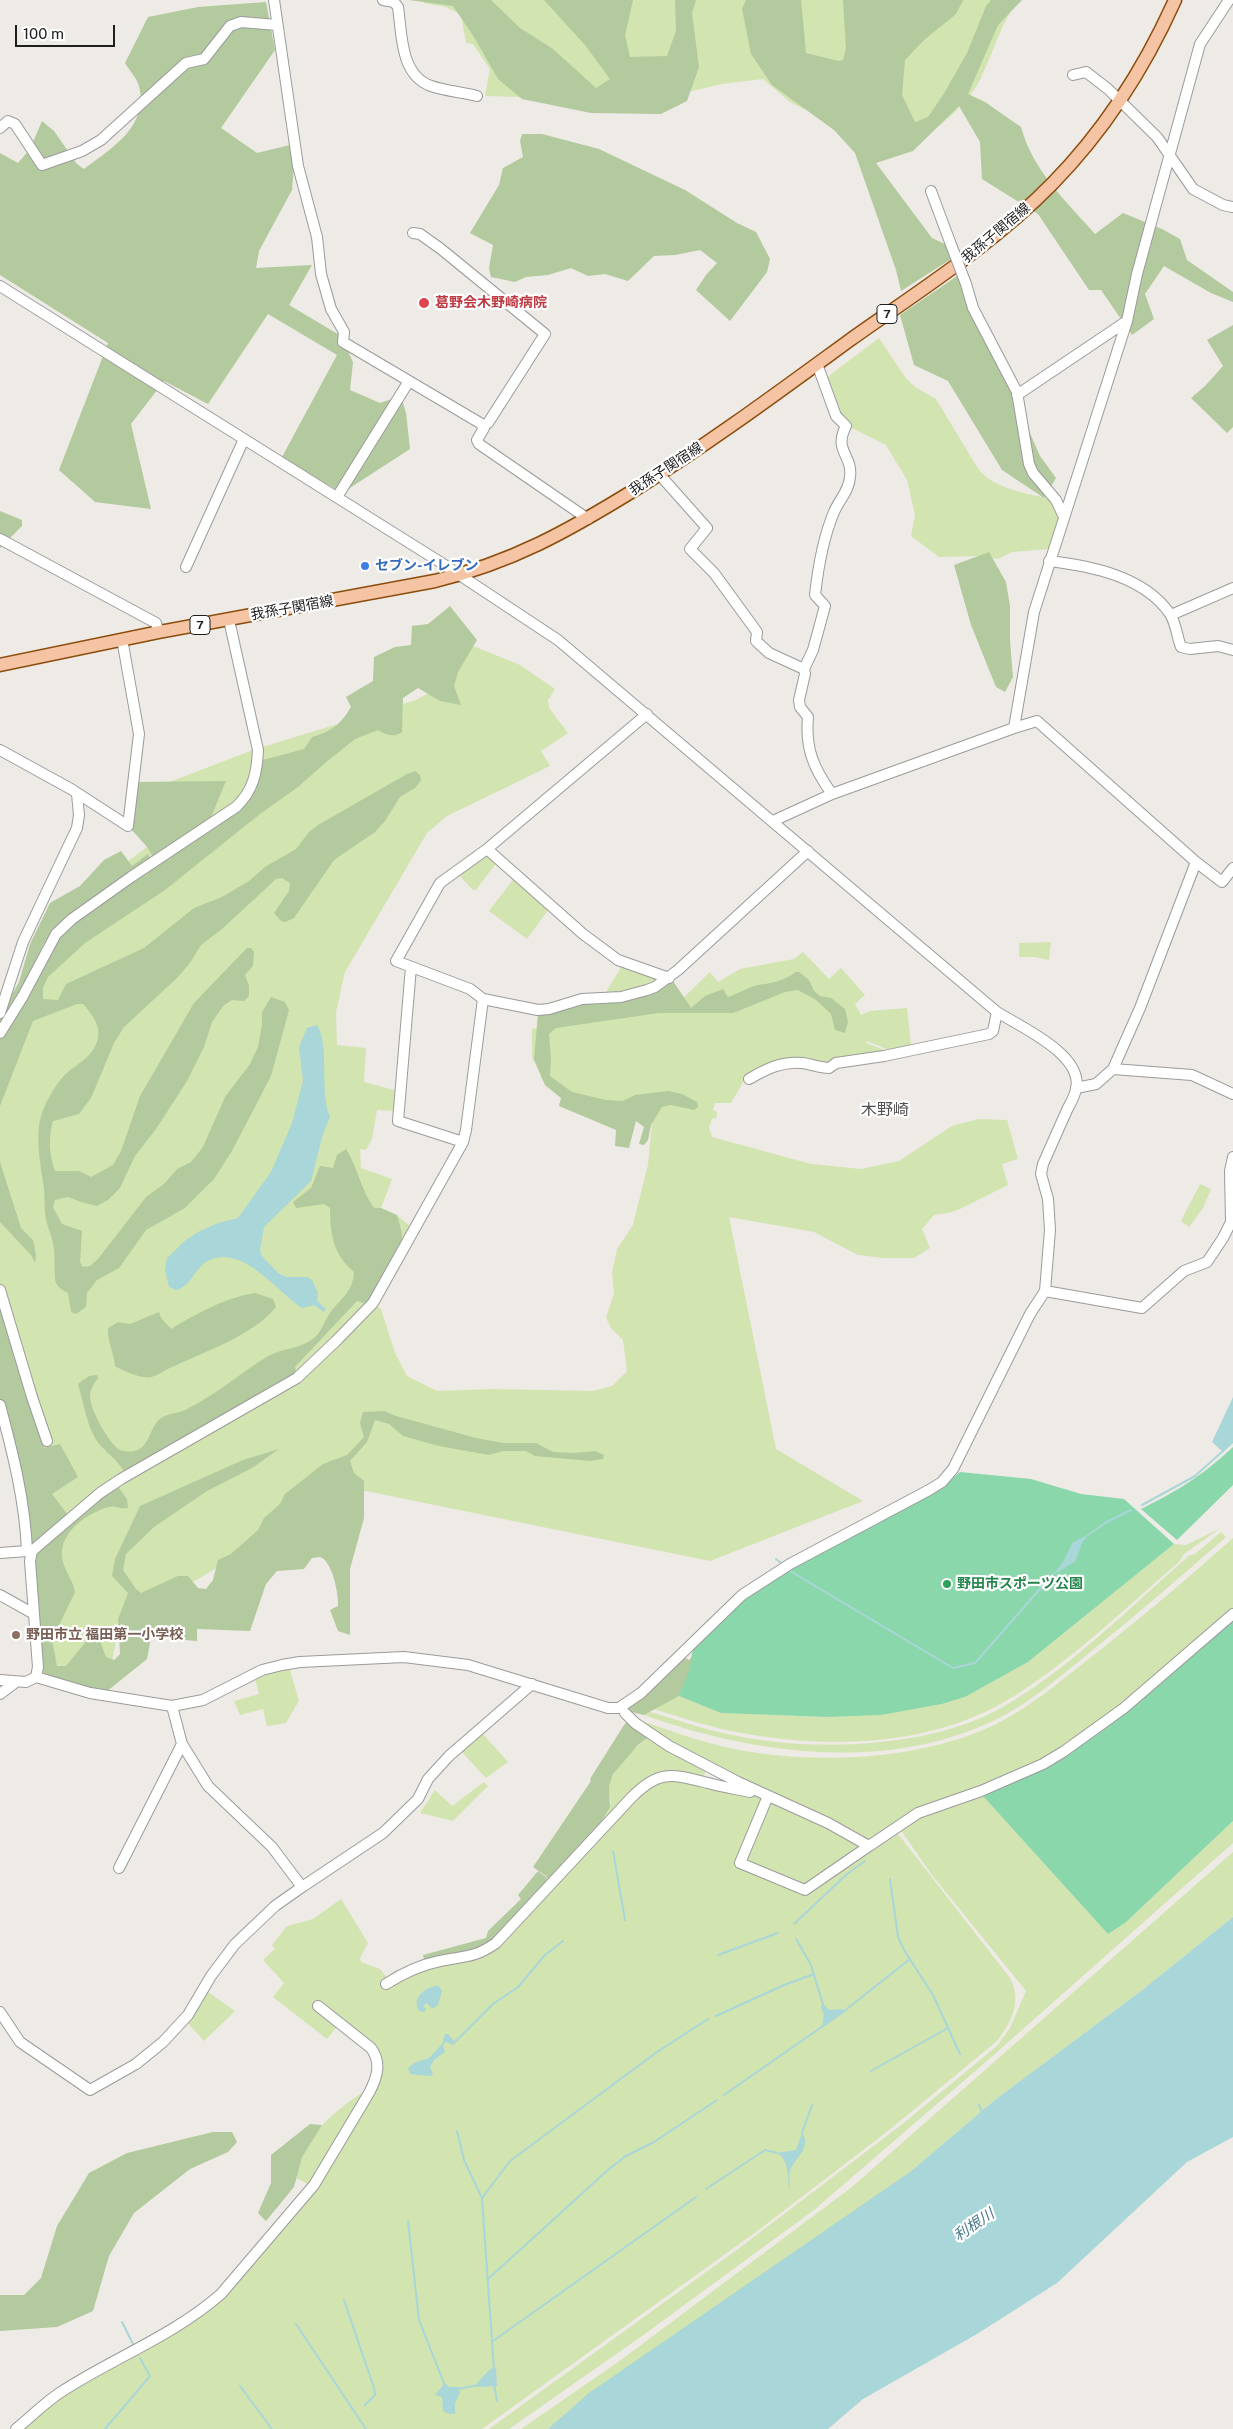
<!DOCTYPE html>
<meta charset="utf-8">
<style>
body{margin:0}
#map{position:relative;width:1233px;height:2429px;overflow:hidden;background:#eeeae5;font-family:"Public Sans",sans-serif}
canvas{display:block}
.scale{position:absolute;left:15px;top:25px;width:100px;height:22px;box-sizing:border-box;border:2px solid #1e1e1e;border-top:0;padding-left:6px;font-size:15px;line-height:18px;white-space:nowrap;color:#1e1e1e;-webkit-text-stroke:4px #fff;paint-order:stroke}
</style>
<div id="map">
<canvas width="1233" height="2429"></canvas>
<div class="scale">100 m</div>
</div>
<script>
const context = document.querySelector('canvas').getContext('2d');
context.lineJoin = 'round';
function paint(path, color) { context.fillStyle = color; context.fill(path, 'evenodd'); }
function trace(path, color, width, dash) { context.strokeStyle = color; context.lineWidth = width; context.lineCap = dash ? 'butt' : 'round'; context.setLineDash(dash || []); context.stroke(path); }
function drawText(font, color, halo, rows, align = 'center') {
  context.font = font + ' "Public Sans","Noto Sans JP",sans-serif'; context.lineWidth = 4.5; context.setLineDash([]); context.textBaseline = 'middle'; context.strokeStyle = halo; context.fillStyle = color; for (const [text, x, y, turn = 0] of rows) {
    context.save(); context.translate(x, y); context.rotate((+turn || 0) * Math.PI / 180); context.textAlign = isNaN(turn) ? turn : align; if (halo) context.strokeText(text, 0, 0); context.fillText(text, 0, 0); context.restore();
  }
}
paint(new Path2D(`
 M424,0h595c-18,22 -24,48 -36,73 -11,27 -35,46 -57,63l-108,-20 -28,-14 -27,-23 -41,5 -34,8 -137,6 -66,-2 5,-27 -17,-25 -7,-1 -5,-28 -15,-8 -22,-4z
 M879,338l26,39 10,10 21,12 41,68c16,23 51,26 77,33l7,17 -10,32 -39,3 -14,7 -19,-3 -40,1 -28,-21 4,-21 -8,-35 -21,-35 -36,-18 -9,-8 -15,-41z
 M473,646l47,19 35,24 -7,11 1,8 19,25 -27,18 9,15 -103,50 -20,17 -82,139 -9,40 1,33 29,3 -2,34 34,9 -1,20 -20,-1 -5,29 -6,11 -6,-1 1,19 31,11 -11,29 17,8 12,10 -35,65 -9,13 -63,62 -11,9 -183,106 -75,62 -4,-61 -30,-83v-375l42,-86 43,-45 69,-51 -8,-51 107,-41 163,-50 20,-11z
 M484,853l13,9 -21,28h-3l-14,-15z
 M515,877l36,29 -24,33 -38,-28z
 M1051,942l-2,18 -15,-3h-15v-14z
 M803,952l26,27 12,-11 24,27 -10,9 6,11 9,-4 37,-3 4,37 -22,5 -22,-9 -1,2 23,9 -60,12 -29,-3 -55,18 -14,24h-16l-2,7 4,2 -1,7 -4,-1 -3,10 3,9 99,27 50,5 38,-8 53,-35 27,-7 28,1 11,39 -16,5 6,21 -48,24 -12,4 -14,2 -12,14 8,19 -16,10h-30l-26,-3 -44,-23 -85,-15 47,232 87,52 -153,60 -359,-73 -232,138 -13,66 -63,-19 -11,-104 73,-77 175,-100 96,-86 5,3 14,44 12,23 30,15 56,-2 100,2 19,-5 15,-15 -4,-31 -12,-12 -5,-10 8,-25 -2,-20 5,-24 16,-24 15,-60 6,-63 -43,3 -56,-13 -10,-7 -13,-28v-28l118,-23 18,7 42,-41 8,10 22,-13 54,-10z
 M623,964l41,13 -26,11 -33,6z
 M1200,1184l11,5 -8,19 -14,19 -8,-6z
 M1219,1529l-35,25 -5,8c-54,46 -114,105 -175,140 -76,44 -177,47 -262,31 -30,-5 -59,-15 -88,-24l25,-13 42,17 107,4 52,-2 62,-11 23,-7 63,-35 146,-118 12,1z
 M1221,1532l5,5c-46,40 -93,81 -142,120 -28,23 -56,47 -89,63 -109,53 -242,34 -351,-5l6,-3c29,8 57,19 87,24 80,16 194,12 266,-29 69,-40 127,-100 187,-152l5,-1z
 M1233,1538v74l-109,94 -79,56 -115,43 -60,38 -179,-87 -61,-39c36,12 72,26 109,33 81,15 189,10 263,-29 30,-16 56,-38 83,-59 51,-40 100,-81 148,-124z
 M289,1667l10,34 -13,22 -19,3 -4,-17 -23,6 -6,-14 25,-7 -4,-15z
 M481,1732l27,30 -22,16 -26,-28z
 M650,1736l56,33 -2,8 -42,-3 -93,84c11,-14 36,-36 41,-52 2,-7 -2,-13 -1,-19 1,-17 28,-41 41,-51z
 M664,1778l99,18 -26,68 63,26 95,-60 115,148c12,24 2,43 -13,63l-109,90 -132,101 -274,197h-466l75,-51 94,-51 26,-19 112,-129 9,-14 43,-74 -2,-47 -31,-24 -15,19 -54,-42 11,-14 -21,-23 12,-11 -3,-4 15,-19 26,-7 28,-20 27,44 -8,15 1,4 19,7 11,14 15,-9 58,-14 182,-174z
 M484,1782l4,4 -35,35 -33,-8 15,-23 17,16z
 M982,1795l126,139 17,-11 108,-102v22l-245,217 -174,150 -172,126 -133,93h-20l249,-180 167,-127 92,-76 13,-18 16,-37 -94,-116 -32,-46 11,-10z
 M769,1798l95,47 -57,42 -64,-24z
 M1233,1852v65l-92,74 -145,108 -86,73 -339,257h-50l100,-69 231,-173z
 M205,1990l30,21 -31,30 -18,-20z
 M369,2088l-59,97 -14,-7c6,-43 40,-68 73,-90z`), '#d2e4af');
paint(new Path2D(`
 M409,0h82l29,28 33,21 43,39 14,-9 -25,-34 -41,-45h89l-8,35 5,22 37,-1 9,-25 -1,-31h21l-4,13 7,54 -12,34 -26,13 -70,-1 -69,-14 -24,-20 -24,-42 -21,-31z
 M746,0h55l5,53 33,8 4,-1 3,-12 -3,-48h120l-7,14 -32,26 -19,20 -3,35 13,27 13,-5 15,-22 24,-42 19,-47 5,-6h31l-24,25 -30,69 17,8 36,25c12,44 45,74 74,107l28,-21 39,16 18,10 7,21 46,32v10l-22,-9 -47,-27 -19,28 9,25 -22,16 -31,-45h-12l-51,-76 -56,-35 -2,-37 -21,-36 -46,45 -37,12 56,75 30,14 -61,39 -5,-21 -41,-117 -21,-23 -62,-45 -21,-31 -9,-45z
 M266,2l9,48 -54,78 36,25 33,-8 4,20 -2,25 -33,61 -3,17 56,-3 -23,40 52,31 12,26 -3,28 30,13 21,-7 5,17 4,36 -68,44 -60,-36 55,-102 -69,-41 -60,90 -44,-23 -33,43 20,85 -56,-7 -36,-32 49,-127 -108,-68v-122l18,10 12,-14 12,-28 12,10 23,33 7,5c28,-21 65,-43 55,-83 -2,-8 -10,-16 -14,-23l23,-46 50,-10z
 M522,134h20l57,15 86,41 52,33 19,9 14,27 -3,13 -37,49 -34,-31 10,-15 11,-12 -17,-13 -25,5 -21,1 -26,25 -23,-7 -17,2 -17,-8 -23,7 -22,2 -11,5 -24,-5 -2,-9 4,-23 -23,-12 29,-48 4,-17 20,-11 -3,-16z
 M960,274l80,182 16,22 -12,20 -42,-28 -54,-89 -34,-16 -14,-50z
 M1233,325v102l-6,6 -36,-35 14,-12 18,-20 -16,-26z
 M0,511l22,9v6l-22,22z
 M989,552l17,30 4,24v35l3,36 -8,15 -9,-5 -25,-62 -17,-60z
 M450,606l27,34 -19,32 -4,14 7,19 -21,-4 -22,-13 -15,10 -1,34c-8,6 -16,3 -24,-2l-23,9 -30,24 -27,24 -38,27 -95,76 -80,53 -37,34 -5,11v11l15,1 8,-16 78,-36 50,-40 28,-11 27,-16 16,-14 31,-18 13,-17 9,-7 89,-51 8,-3 5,4 1,5 -6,8 -15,9 -15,24 -10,11 -41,28 -40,58 -9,4 -4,-1 -7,-8 15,-22 1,-8 -8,-5 -6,1 -54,50 -21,16 -11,18 -13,15 -53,49 -10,16 -23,55 -12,16 -26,7c-5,18 -4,33 2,50h24l12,6 22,-12 8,-14 19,-55 54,-93 53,-55h4l3,4 -1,14 -8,9 4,11v10l-5,5 -12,-1 -8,5 -12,17 -8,25 -17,34 -31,48 -21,27 -15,32 -12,12 -11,6 -16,-4 -13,-5 -13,3 -2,7 9,17 20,7 -2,31 3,5 7,-1 8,-7 48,-62 18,-13 13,-15 14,-7 12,-15 22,-50 25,-33 8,-17 4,-22v-13l9,-15 14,5 4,8 -18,66 -39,75 -18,28 -29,29 -39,22 -27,38 -22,12 -10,13 -1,14 -10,7 -5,-2 -3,-19c-5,-3 -10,-5 -12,-10 -2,-5 -1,-26 -2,-34 -1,-10 -6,-20 -8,-30 -2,-9 -1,-20 -2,-30 -3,-24 -10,-53 -2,-76 5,-14 16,-33 27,-42 13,-10 25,-16 29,-33 3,-13 -7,-25 -15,-34h-6l-44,17 -33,85v-66l27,-42 25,-53 23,-23 172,-120 11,-19 5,-23 41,-11 8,-12c19,-5 29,-13 39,-30l-5,-10 27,-16 1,-24 21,-10 16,-2 1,-19 16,-2z
 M226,781l-15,36 -58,40 -5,-9 -17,-19 4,-47z
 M121,851l11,15 16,-12 3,5 -96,69 -11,15 -23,48 -21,33v-8l19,-34 11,-38 20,-41 30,-17 24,-26z
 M796,972h3l10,8 5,11 6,5 11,2 14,11 3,13 -3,11 -10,-3 -4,-16 -15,-14 -18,-10 -13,2 -52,21h-74l-103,15 -7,6 2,26 -1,16 22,16 34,8 17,1 12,-6 33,-4 14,3 15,8 1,5 -4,3 -23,-5 -9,2 -11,18 -3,15 -4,5 -5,-1 5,-17 -8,-6 -7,27 -14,-2 1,-16 -57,-24 2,-8 -16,-13 -11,-26 4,-45 123,-25 12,-8 18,27 14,-12 18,-7 5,8c7,-2 26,-12 30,-12 14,-2 26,-4 38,-13z
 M346,1149c12,19 15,41 28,59h7l16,7c2,8 5,15 5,23 -1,12 -28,55 -36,66l-9,-3 -62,66 1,4 -12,10 -160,90c-8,-13 -21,-20 -29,-33 -9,-16 -12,-37 -17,-54l11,-8 8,-1 1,3c-4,5 -7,10 -8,17 -1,13 17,44 27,53 5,4 12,4 18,3 16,-5 14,-24 25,-32 7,-6 17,-5 25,-9 29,-14 53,-35 80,-52 15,-10 34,-8 49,-20 8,-6 10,-17 16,-25 11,-15 23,-21 24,-41 -21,-18 -24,-38 -24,-64l-6,-4 -28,4 -3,-6 18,-14 9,-22 13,2 4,-13z
 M0,1162l21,66 12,12 3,16 -1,7 -4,-8 -31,-33z
 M255,1293l18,6 3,8c-22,28 -72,45 -104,60 -6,2 -14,9 -21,10 -9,2 -28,-6 -36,-11 -1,-13 -8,-26 -7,-38l10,-6 12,2 29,-12 2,6 10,11c27,-16 53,-31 84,-36z
 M0,1304l44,144 16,-4 18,33 -26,17 15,20 -37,32 -8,-73 -22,-74z
 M384,1411l12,5 80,22 27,5h33l17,9 22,1 20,-2 9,4 -1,4 -13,2 -55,-5 -9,-5h-23l-14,4 -50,-9 -36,-10 -14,-12 -14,-4 -8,22 -17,19 4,12 10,8v37l-14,51v66l-12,-4 -8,-21 8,-4c1,-11 -6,-46 -18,-49 -2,0 -5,1 -8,1l-8,11 -27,2 -11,13 -16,47 -53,-2v12l-46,-4 -4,22 -41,33 -59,-15 -6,-8 -9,-100 4,-18 81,-66 10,14 1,9c-7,2 -12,-3 -19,-1 -22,6 -49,25 -47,49 1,14 11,23 13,36l-23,48 5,26h9l22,-27 12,2 6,16 8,3 6,-6 -2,-35 10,-26 -16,-17 3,-17 25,-53 103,-46 36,-11 -27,19 -45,23 -53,36 -28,27 -3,16 13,19 5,4 37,-17h10l10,12 8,1 7,-9 5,-20 13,-6 27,-24 6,-12 16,-14 5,-10 38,-30 24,-9 17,-18 -4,-14 3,-11z
 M704,1644l-25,52 -35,19 -17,-4v-3l57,-51 5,3z
 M629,1720l21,16 -12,9 -25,29 -4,12 1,21 -8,14 -53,62 -3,-7 -13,-9 58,-86 -1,-2 34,-54z
 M538,1871l8,6 2,6 -64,66 -59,14 -2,-8 63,-17 2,-7 33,-32 -3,-4z
 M310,2124l12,1 -20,32 -8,30 -28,34 -8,-8 13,-30v-28z
 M213,2132h19l5,10 -9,10 -38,17 -56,44 -25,43 -16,55 -36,16 -57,4v-36h24l17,-17 16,-52 32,-53 38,-20z`), '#b2ca9d');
paint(new Path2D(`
 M1233,1447v38l-56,55 -36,-31c38,-19 61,-33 92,-62z
 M960,1472l71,7 50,15 43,5 50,45 -146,118 -63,35 -23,7 -61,11 -53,2 -107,-4 -42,-17 10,-25 4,-23 57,-53 50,-31 142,-76z
 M1233,1620v201l-108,102 -17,11 -126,-139 70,-30 53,-36z`), '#89d7ab');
paint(new Path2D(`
 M317,1025c13,20 2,66 13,92l-7,17 -12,47 -47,46 -4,23 2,6 16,17 8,4h21l5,3 6,13 -1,8 9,8 -2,3 -10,-7 -12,3c-26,-17 -64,-70 -99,-44 -9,8 -15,24 -27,26l-7,-3 -4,-17 2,-12 19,-18 12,-8 20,-9 20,-5 33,-46 21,-49 11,-42 -4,-34 8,-19z
 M1233,1397v45l-10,10 -11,-10z
 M1089,1534l-7,9 -6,18 -23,14 11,-15 8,-17z
 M1233,1917v220l-46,25 -130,121 -80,51 -114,65 -35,30h-280l41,-36 321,-221 86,-73 145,-108z
 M438,1985l4,6 -4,14 -6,4 -5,-6 -4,3 3,3 -2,3 -5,-1c-8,-14 6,-23 19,-26z
 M824,2005l5,5 13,-1 3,3 -23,16 2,-13 -3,-8z
 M445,2034h3l7,8 -1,3 -8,-3 -3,3 2,7 -11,8 -4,7 3,7 -2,2 -21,-2 -2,-6 6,-5 15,-5 13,-14z
 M802,2133c10,15 -7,24 -12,38 -2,6 1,14 -1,18 -1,-11 0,-30 -12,-36l19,-3z
 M496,2368l1,18 -20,1v-4l13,-14z
 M445,2383l4,4h9l2,6 -5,10v11l-9,-1 -3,-2 -1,-14 -7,-2z`), '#a9d6d8');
trace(new Path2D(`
 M1142,1505l53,-29 38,-34
 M1088,1535l17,-12 26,-13
 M776,1559l5,4
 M790,1571l163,97 22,-5 78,-89
 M613,1851l12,69
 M890,1879l8,58 6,13 29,45 27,59
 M794,1924l53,-50 18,-13
 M796,1939l15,26 13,43
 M718,1955l60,-22
 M843,2012l67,-53
 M716,2016l68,-31 30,-11
 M455,2042l38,-38 25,-17 27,-32 18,-14
 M871,2071l77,-43
 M724,2095l99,-69
 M979,2105l3,7
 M457,2131l7,29 18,38 12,172
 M802,2133l10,-28
 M706,2189l59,-39 12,3
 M482,2198l28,-37 147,-109 51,-33
 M408,2221l11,99 26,66
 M488,2279l121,-110 17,-13 28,-14 63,-42
 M344,2300l30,88 1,7 -10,10
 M122,2322l11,22
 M296,2324l70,105
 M493,2341l203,-144
 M494,2385l3,16
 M240,2386l32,43
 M457,2389l22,-4
 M105,2429l45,-53 -10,-18`), '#a9d6d8', 2);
const minor = new Path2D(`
 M274,0l24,166 19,71 4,37 10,35 13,23 -1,10 137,81 4,5 -7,12 2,4 109,75
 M383,0l11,2 4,5c4,27 2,68 33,79 14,5 31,6 46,10
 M1073,75l13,-3 22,17 49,48 36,52 30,16 9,2
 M0,128l8,-7 7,3 27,41 40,-14 19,-11 85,-77 18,-4 26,-33 11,-4 36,3
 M931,191l19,51
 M413,233l7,1 21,15 104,85 -57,89 -5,3
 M966,284l7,24 44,84 12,72 4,9 23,27 8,17
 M0,286l440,276 118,78 439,372c24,15 87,43 79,77 -1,7 -6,15 -9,21 -8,18 -16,36 -24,54l-2,10 7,25 2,31 -5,61 -15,23 -77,155 -11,13 -13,8 -139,74 -48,31 -101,98 -22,15h-11l-140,-43 -64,-8 -104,5 -18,3 -20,5 -59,30 -31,6 -82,-13 -54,-16 -10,5 -26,-2
 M817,364l19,52 10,10c-13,25 7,29 4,51 -1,14 -11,23 -16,35 -11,26 -16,56 -19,83l10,11 -12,44 -9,19 1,5 -6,26 1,7 8,10c-3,32 6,52 24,77
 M1017,395l110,-74
 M659,474l48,54 -17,21 24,24 43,59 -1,9 13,12 35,16
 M337,497l72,-116
 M0,539l156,84 3,9
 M1049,561c42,5 95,15 121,53 6,9 7,23 11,33l9,2 28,-3 15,4
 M186,567l58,-128
 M1171,615l62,-27
 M1014,728l23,-7 159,141 26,20 11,-14
 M0,750l71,39 57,37 11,-92 -17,-95
 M773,821l59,-27 182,-66 20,-116 93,-291 10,-47 63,-230 29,-44
 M487,849l96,85 35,26 51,18
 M411,967l-13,154 65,21
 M483,999l-13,-10 -74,-28 44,-78 47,-34 160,-135
 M0,1013l23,-71 54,-114 2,-13 -2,-21
 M0,1033l23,-37 33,-62 16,-15 59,-42 105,-70c17,-16 21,-34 22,-57l-29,-130
 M1113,1069l79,6 41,19
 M749,1079c17,-10 33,-18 53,-16 9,1 18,5 27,5l7,-5 48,-7 105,-22 4,-3 4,-19
 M1076,1088l20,-4 17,-15 27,-61 56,-146
 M0,1290l32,107 15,44
 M1045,1291l97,17 42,-37 23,-9 16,-24 8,-16 -1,-51 3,-14
 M0,1405c13,49 25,96 27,146
 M0,1553l27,-2 4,3
 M0,1595l34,19
 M36,1677l2,-10 -8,-106 2,-10 68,-58 21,-14 176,-101 39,-37 37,-38 90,-161 3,-12 17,-131 55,11 11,-1 33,-10 39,-2 26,-7 8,-3 23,-17 130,-119
 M0,1694l16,-12
 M172,1706l10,38 26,42 64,61 30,40
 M625,1713l10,10 34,23 69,36 90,41 41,23 49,-33 63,-22 62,-27 20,-12 61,-44 109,-94
 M768,1796l-28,67 65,27 64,-44
 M119,1868l63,-124
 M386,1984c17,-11 34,-19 54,-23 24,-5 35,-3 56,-18l135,-145c28,-29 41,-24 77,-15 14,4 28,6 42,9
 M0,2012l20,30 70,48 46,-26 27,-22 25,-27 23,-39 24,-32 40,-38 27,-19 81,-54 35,-34 10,-20 21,-23 83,-72
 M16,2429c15,-12 28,-26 45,-37 52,-34 112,-56 160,-98l93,-109 55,-92c8,-15 13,-30 2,-45l-53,-42`);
const major = new Path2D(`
 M0,665l159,-33 276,-51c78,-19 133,-50 201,-92 74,-46 144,-98 214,-149 69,-49 142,-95 202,-156 52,-53 93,-117 123,-184`);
trace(minor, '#9b9b9b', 12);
trace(major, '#8c4c0c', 15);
trace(minor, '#fff', 10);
trace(major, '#f4c4a4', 12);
const minorBridge = new Path2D(`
 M950,242l16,42`);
trace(minorBridge, '#9b9b9b', 12, []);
trace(minorBridge, '#fff', 10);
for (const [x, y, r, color] of [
 [424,303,6,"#e0444e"],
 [365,566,5,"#3f7fe0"],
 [947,1584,5,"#2e9e5b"],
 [16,1635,5,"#8d6e63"]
]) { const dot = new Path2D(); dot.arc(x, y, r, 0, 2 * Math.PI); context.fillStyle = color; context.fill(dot); trace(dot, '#fff', 2); }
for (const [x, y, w] of [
 [887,314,20],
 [200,625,20]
]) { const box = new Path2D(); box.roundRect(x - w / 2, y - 9.5, w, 19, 4); context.fillStyle = '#fff'; context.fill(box); trace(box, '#1e1e1e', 1); }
drawText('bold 12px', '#1e1e1e', null, [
 ["7",887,314],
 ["7",200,625]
]);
drawText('14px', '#1e1e1e', '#fff', [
 ["我孫子関宿線",996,233,-40],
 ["我孫子関宿線",666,469,-33],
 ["我孫子関宿線",292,608,-10]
]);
drawText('bold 14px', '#be3a42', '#fff', [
 ["葛野会木野崎病院",435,303]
], 'left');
drawText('bold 14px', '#366cbe', '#fff', [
 ["セブン-イレブン",375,566]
], 'left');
drawText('bold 14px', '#27864d', '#fff', [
 ["野田市スポーツ公園",957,1584]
], 'left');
drawText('bold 14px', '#785e54', '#fff', [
 ["野田市立 福田第一小学校",26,1635]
], 'left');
drawText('italic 15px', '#487990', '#fff', [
 ["利根川",974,2225,-34]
]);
drawText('16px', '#515151', '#fff', [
 ["木野崎",885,1110]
]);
</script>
